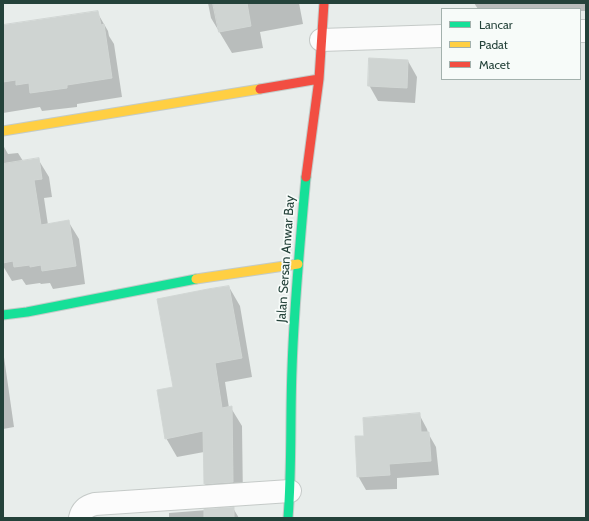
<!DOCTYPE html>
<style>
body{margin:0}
#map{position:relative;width:589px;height:521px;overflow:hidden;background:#e8edeb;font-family:Cabin,sans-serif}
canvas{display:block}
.frame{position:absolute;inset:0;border:4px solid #24423a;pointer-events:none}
.legend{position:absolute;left:441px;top:8px;width:140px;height:72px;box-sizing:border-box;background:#f7fbf9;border:1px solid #a3b1ad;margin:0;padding:5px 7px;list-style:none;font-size:12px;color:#24423a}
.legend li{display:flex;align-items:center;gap:8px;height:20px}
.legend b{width:20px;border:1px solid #a3b1ad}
</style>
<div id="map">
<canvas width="589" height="521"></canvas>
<div class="frame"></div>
<ul class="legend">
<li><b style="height:5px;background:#16e098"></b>Lancar</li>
<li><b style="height:5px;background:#ffcf43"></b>Padat</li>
<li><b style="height:5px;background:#f24e42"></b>Macet</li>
</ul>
</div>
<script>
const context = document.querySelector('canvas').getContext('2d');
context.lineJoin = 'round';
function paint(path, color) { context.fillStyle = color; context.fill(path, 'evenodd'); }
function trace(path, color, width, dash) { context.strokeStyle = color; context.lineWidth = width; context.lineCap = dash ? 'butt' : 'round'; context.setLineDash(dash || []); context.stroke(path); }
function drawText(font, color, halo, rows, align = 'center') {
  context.font = font + ' Cabin,sans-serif'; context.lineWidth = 3.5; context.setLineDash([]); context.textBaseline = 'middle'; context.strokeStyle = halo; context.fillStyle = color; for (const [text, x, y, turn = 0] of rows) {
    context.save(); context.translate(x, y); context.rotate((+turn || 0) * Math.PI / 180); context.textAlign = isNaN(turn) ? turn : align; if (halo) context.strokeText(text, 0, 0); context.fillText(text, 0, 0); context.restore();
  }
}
paint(new Path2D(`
 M208,3h91l4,21 -43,8 3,16 -31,5 -21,-35z
 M474,3h112v8h-6v-2h-102z
 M97,12l11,19 1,5 5,8 8,53 -45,7v3l-35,4 -2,-4 -37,6v-87z
 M408,61l9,16 -2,26 -37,-2 -9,-16z
 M3,145l5,9 10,-1 5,8 15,-2 11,18 3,20 -8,1 4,27 20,-4 11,18 6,45 -32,5 -3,-6 -9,1 -1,-1 -14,2 -4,-6 -10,2 -9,-15z
 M229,287l11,19 12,71 -27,5 4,26h2l11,18 1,75 -27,2 -11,-19 -1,-32 -27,5 -11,-19 8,-50z
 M3,350l11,77 -11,2z
 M419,414l8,15 1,4 8,14 3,28 -42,3v11l-31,1 -8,-14 7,-40z
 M233,508l6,10h-83v-1l13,1v-5z
 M57,517l1,1h-20z`), '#0003');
const building = new Path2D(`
 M213,3h34l4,23 -32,6z
 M98,11l3,14 3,-1 8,54 -45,7v3l-37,5 -1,-10 -13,2v-5l-13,2v-57z
 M369,58l39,2 -1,28 -39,-2z
 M39,158l3,21 -8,1 7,45 28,-5 7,46 -34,5 -1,-6 -11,2v-2l-16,2 -1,-6 -10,2v-99z
 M229,286l13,72 -27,5 7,45 10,-2 1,76 -29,2 -1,-53 -38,8 -8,-49 16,-3 -16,-88 51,-10z
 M420,413l1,19h8l2,29 -42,3 1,11 -33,2 -2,-41h9l-1,-18z
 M234,507v11h-30v-9z`);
paint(building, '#cfd4d2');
trace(building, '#d1d6d4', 1);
const street = new Path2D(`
 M580,31h6
 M321,40l121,-4
 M80,518c2,-9 7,-12 15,-14l195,-13`);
const fast = new Path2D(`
 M3,315l24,-3 169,-33
 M288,518c4,-50 2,-99 4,-149 2,-64 8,-128 14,-192`);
const slow = new Path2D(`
 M3,131l257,-42
 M196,279l102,-15`);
const jam = new Path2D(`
 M260,89l59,-10
 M306,177l13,-98 5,-76`);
trace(street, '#c5cac8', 24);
trace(fast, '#c3cbc8', 11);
trace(slow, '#c3cbc8', 11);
trace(jam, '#c3cbc8', 11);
trace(street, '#fcfcfc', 22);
trace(fast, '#16e098', 9);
trace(slow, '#ffcf43', 9);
trace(jam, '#f24e42', 9);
drawText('13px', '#24423a', '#f7fbf9', [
 ["Jalan Sersan Anwar Bay",286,259,-86]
]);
</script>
